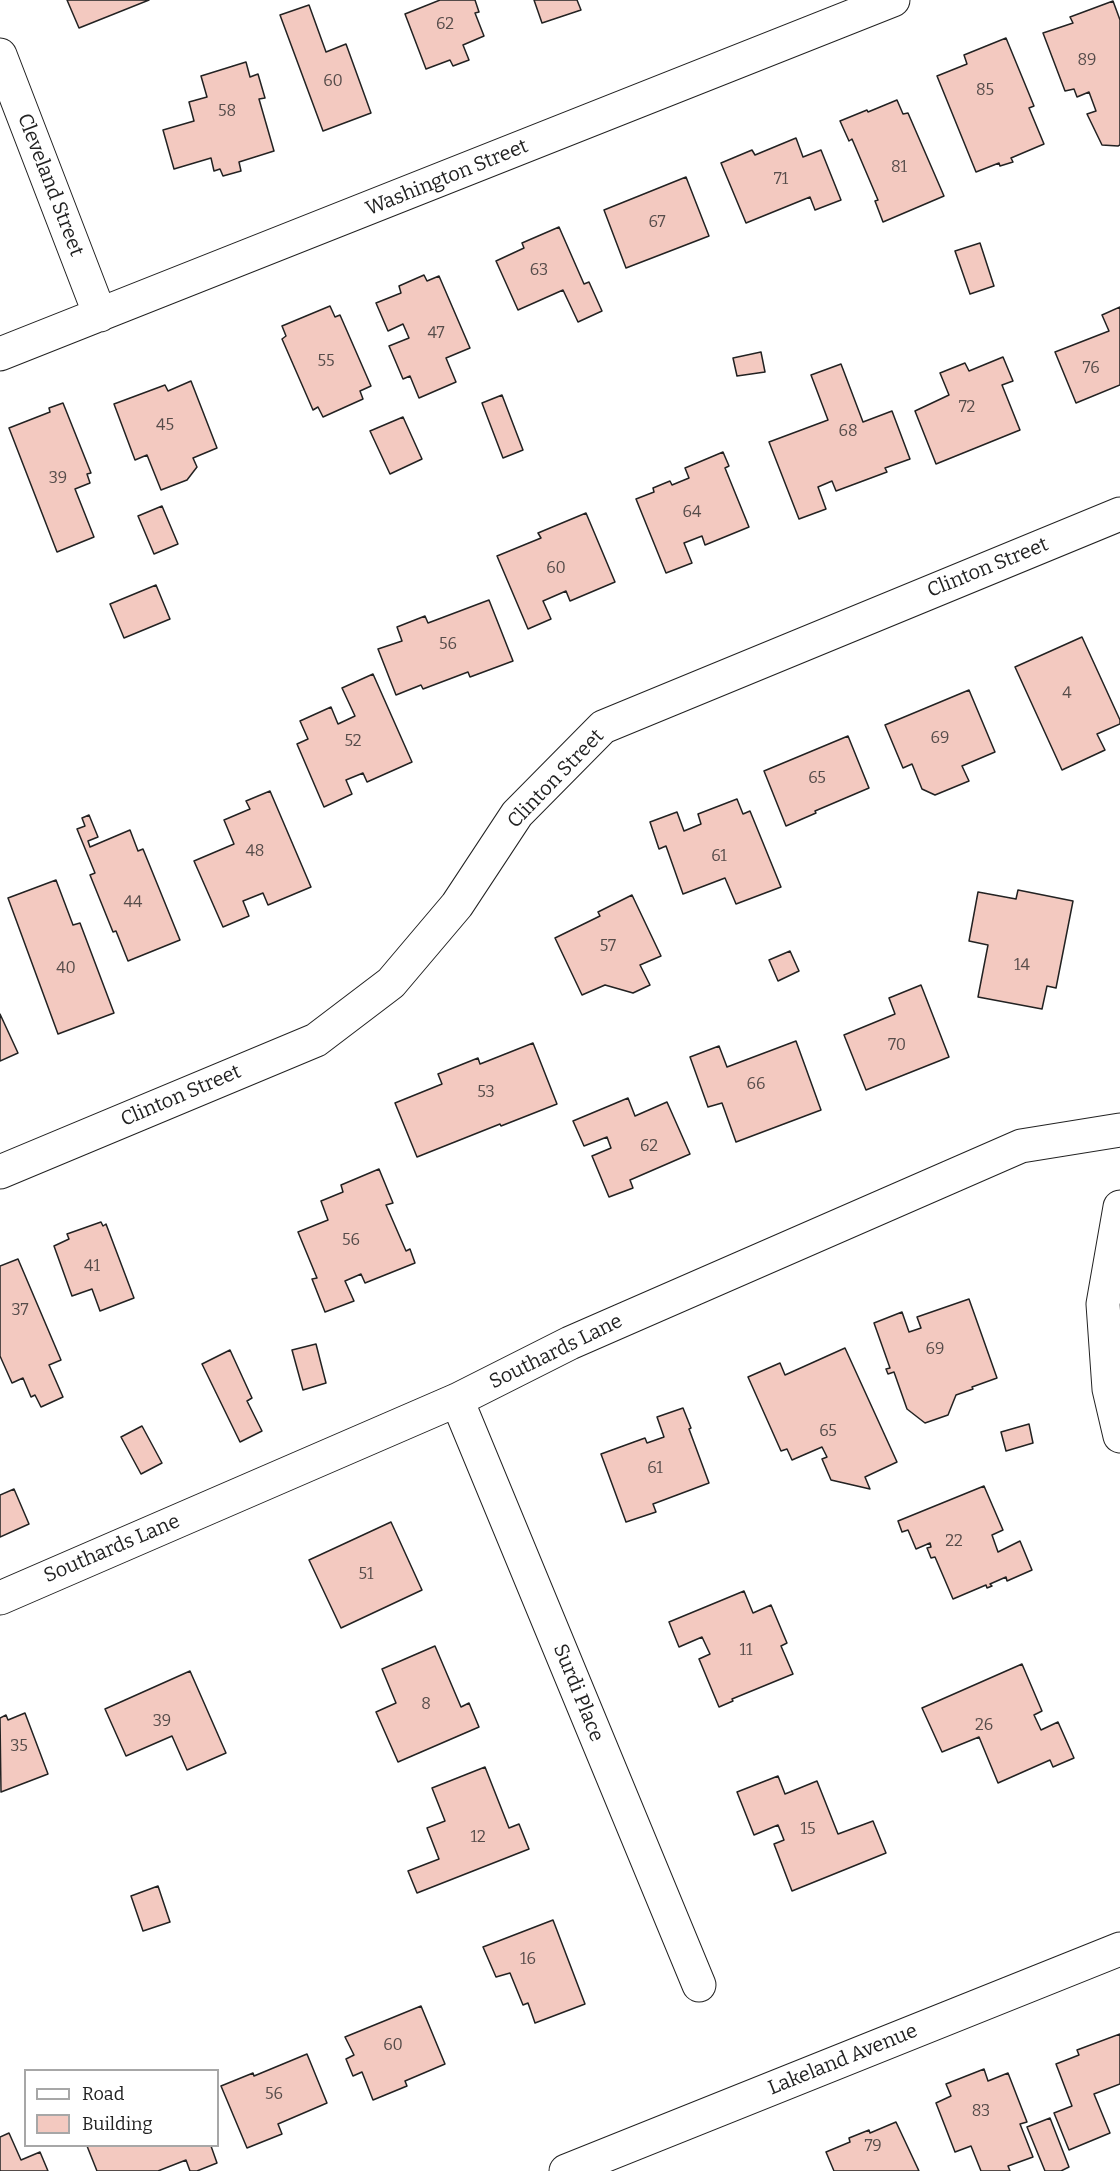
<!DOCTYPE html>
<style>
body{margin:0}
#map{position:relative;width:1120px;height:2171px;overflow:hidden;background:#fff;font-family:Bitter,serif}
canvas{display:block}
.legend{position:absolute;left:24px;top:2069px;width:195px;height:78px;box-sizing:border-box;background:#fff;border:2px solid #a7a7a7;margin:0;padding:8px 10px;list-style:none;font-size:18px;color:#222}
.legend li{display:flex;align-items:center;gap:12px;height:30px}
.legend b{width:30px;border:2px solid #a7a7a7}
</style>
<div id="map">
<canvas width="1120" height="2171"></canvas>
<ul class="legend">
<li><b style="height:8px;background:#fff"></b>Road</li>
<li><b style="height:16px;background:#f3c9c0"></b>Building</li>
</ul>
</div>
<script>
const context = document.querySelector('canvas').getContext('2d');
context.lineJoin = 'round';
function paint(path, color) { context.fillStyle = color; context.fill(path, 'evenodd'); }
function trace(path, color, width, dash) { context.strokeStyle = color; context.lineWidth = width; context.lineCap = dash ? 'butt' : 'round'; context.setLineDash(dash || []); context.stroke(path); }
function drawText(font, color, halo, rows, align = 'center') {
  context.font = font + ' Bitter,serif'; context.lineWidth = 4.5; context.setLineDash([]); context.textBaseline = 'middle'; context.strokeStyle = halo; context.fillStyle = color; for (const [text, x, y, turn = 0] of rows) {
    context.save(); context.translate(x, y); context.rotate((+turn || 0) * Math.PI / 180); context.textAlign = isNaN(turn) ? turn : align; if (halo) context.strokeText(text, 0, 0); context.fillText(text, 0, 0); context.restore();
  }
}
const building = new Path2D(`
 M67,0h82l-70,28z
 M440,0h35l4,12 -4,1 9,23 -21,9 6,15 -16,6 -3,-6 -24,9 -21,-55z
 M534,0h43l4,10 -39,13z
 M1113,1l7,19v125l-2,1 -16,-1 -15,-31 9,-3 -7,-19 -12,5 -3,-8 -9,2 -22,-58 30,-10 -3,-6z
 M309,5l17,47 20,-8 25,69 -48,18 -43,-116z
 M1006,38l28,68 -5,2 15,36 -33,14 2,4 -13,4 -1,-3 -23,9 -39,-96 30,-12 -3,-9z
 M246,62l4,15 8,-3 7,24 -6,1 15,52 -35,11 2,9 -18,5 -3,-7 -6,2 -3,-13 -37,11 -11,-39 31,-9 -5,-19 18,-5 -6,-21z
 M897,100l6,14 5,-1 36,83 -61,26 -8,-21 3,-1 -26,-61 -3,2 -9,-20 27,-11 1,2z
 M796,138l7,19 18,-7 20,50 -26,10 -5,-13 -64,26 -25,-60 31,-13 3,5z
 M686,177l23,59 -83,32 -22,-58z
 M559,227l25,57 5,-2 13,29 -24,11 -15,-32 -45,20 -22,-49 28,-13 -2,-5z
 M980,243l14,43 -24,8 -15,-43z
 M424,275l3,6 12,-5 31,72 -24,10 10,24 -37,16 -9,-22 -7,3 -14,-33 20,-8 -6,-14 -15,7 -12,-28 25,-10 -2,-7z
 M330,306l5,11 5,-2 31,71 -11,5 3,8 -40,18 -5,-10 -5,3 -31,-71 4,-3 -4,-10z
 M1120,307v78l-44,18 -21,-51 54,-21 -7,-16z
 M761,352l4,20 -28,4 -4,-18z
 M1003,357l10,24 -11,4 18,45 -84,34 -21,-53 34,-16 -9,-22 25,-10 4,8z
 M841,364l22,58 29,-11 18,48 -25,9 2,4 -51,19 -4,-10 -14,6 8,22 -27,10 -30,-77 59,-22 -17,-45z
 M191,381l26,67 -24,10 4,9 -10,13 -26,10 -14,-35 -12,5 -21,-56 51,-19 3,6z
 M502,395l21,55 -20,8 -21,-55z
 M63,403l28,70 -4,1 3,9 -15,6 19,48 -37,15 -48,-124 41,-16 -1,-4z
 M403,417l19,42 -32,15 -20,-43z
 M723,452l6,14 -4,2 24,59 -44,18 -3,-9 -18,7 8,20 -26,10 -30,-74 18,-7 -1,-4 17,-7 2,4 17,-7 -4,-10z
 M162,506l16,38 -24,10 -16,-38z
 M586,513l29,69 -45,19 -4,-10 -23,10 8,18 -23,10 -31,-73 44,-18 -3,-5z
 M156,585l14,34 -46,19 -14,-34z
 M489,600l24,61 -43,16 -2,-5 -45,17 -2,-4 -25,10 -18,-46 24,-8 -5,-14 28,-11 3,7z
 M1082,637l38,83v4l-23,10 8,16 -43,20 -47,-103z
 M373,674l39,88 -45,20 -4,-9 -17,7 6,14 -28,13 -27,-63 11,-5 -8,-18 31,-14 7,17 17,-8 -13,-28z
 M969,690l26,62 -33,14 7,15 -34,14 -13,-6 -10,-25 -9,4 -18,-43z
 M848,736l21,52 -54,23 1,2 -30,13 -22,-55z
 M270,791l41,96 -43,18 -5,-12 -20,8 6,15 -26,11 -29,-66 40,-17 -10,-24 26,-11 -4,-8z
 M737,799l6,15 7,-3 31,76 -45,17 -11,-26 -42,16 -17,-48 -7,3 -9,-27 27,-10 7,19 17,-7 -3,-10z
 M89,815l9,22 -10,4 2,6 40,-17 8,21 5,-2 37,91 -52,21 -12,-30 -3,1 -23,-57 5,-2 -18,-44 8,-3 -3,-8z
 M56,880l17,45 7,-2 34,90 -56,21 -50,-136z
 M1018,890l55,11 -17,87 -9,-2 -5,23 -64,-12 10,-52 -19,-4 9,-49 38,7z
 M632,895l29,61 -21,9 10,20 -17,8 -28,-8 -23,10 -27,-57 45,-22 -2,-4z
 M790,951l9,20 -21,10 -9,-21z
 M921,985l28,72 -83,33 -22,-55 51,-21 -6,-16z
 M0,1014l18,39 -18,8z
 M796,1041l25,69 -85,32 -14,-39 -14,4 -18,-50 29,-11 8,21z
 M533,1043l24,61 -56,22 -1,-2 -83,33 -22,-54 47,-19 -4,-10 40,-16 2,6z
 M628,1098l7,18 32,-14 23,52 -60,26 3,8 -24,9 -17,-41 19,-8 -4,-11 -23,9 -11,-25z
 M379,1169l14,34 -7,2 20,46 4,-2 5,14 -50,20 -4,-9 -16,7 9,20 -29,11 -13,-33 5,-1 -19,-46 30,-12 -7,-19 22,-9 -2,-7z
 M101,1222l2,4 3,-2 28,74 -34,13 -8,-22 -20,7 -18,-50 15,-7 -2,-5z
 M18,1259l43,101 -12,5 14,32 -22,10 -6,-12 -4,2 -8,-19 -11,5 -12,-27v-90z
 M969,1299l28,79 -25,9 1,2 -17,6 -8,20 -23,8 -18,-14 -13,-37 -6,2 -2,-5 4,-1 -16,-45 28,-11 7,20 12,-4 -4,-11z
 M316,1344l10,39 -23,7 -11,-40z
 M845,1348l52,114 -32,15 5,12 -39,-9 -9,-21 5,-2 -5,-10 -30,13 -5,-11 -6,2 -33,-74 32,-14 5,12z
 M230,1350l22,48 -5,3 15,30 -22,11 -38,-78z
 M683,1408l8,20 -2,1 20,54 -56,21 3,8 -30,10 -25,-68 44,-16 2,5 17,-6 -7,-20z
 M1029,1424l4,19 -27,8 -5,-19z
 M142,1426l20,37 -21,11 -20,-37z
 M984,1486l19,44 -11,5 6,17 22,-11 12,29 -25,11 -1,-4 -16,7 2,2 -5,2 -1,-3 -33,14 -18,-42 -4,1 -4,-10 4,-1 -1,-4 -14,6 -8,-19 -6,2 -4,-11z
 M14,1489l15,35 -29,13v-42z
 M391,1522l31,68 -81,38 -32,-68z
 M744,1591l9,22 18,-8 16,38 -6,3 12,28 -61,25 1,2 -14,6 -20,-48 11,-5 -8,-17 -23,10 -10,-25z
 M435,1646l26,61 8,-4 10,24 -81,35 -22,-50 20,-9 -14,-34z
 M1022,1664l20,47 -8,4 7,15 17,-8 16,36 -21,9 -3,-7 -52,23 -19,-46 -37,15 -20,-44z
 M190,1671l36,82 -39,17 -15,-34 -46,20 -21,-47z
 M25,1713l23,61 -47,18 -1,-74 6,-3 2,5z
 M485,1767l24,61 10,-4 10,25 -112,44 -9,-22 31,-12 -12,-31 18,-7 -13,-33z
 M778,1776l7,18 32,-13 21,53 35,-13 13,32 -94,38 -18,-47 10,-4 -6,-15 -24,10 -17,-43z
 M158,1886l12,36 -27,9 -12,-35z
 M553,1920l32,84 -50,19 -7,-20 -5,2 -13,-32 -14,4 -13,-30z
 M421,2006l24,58 -40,17 2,5 -34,14 -11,-28 -9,4 -7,-17 8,-4 -9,-18z
 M1120,2034v50l-26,10 16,39 -41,17 -15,-37 18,-7 -16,-42 23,-9 -2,-5z
 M307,2054l20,49 -49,21 4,10 -35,14 -26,-62 32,-13 1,3z
 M984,2069l4,12 20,-8 19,49 -7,2 13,33 -25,9 2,5h-29l-10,-25 -16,6 -19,-49 15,-7 -5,-12z
 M1050,2118l19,49 -8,4h-16l-18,-44z
 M896,2122l23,49h-85l-8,-19 24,-10 -1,-4 20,-8 1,3z
 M9,2133l12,27 19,-8 8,19h-48v-34z
 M87,2146h124l6,17 -20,8h-7l-4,-11 -28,11h-61z`);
paint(building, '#f3c9c0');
trace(building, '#222', 1.5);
const minor = new Path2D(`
 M0,55l100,260
 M0,354l893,-354
 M0,1172l316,-132 75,-57 66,-78 60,-91 86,-87 517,-213
 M1120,1207l-17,97 6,85 11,47
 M457,1400l242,585
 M0,1598l457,-198 113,-57 451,-197 99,-16
 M566,2171l554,-222`);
trace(minor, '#222', 35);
trace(minor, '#fff', 33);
drawText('16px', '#564c4a', null, [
 ["62",445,25],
 ["89",1087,61],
 ["60",333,82],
 ["85",985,91],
 ["58",227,112],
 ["81",899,168],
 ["71",781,180],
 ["67",657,223],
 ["63",539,271],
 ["47",436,334],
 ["55",326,362],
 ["76",1091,369],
 ["72",967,408],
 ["45",165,426],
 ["68",848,432],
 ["39",58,479],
 ["64",692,513],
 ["60",556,569],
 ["56",448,645],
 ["4",1067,694],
 ["69",940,739],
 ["52",353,742],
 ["65",817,779],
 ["48",255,852],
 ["61",719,857],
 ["44",133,903],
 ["57",608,947],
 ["14",1022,966],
 ["40",66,969],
 ["70",897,1046],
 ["66",756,1085],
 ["53",486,1093],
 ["62",649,1147],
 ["56",351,1241],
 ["41",92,1267],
 ["37",20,1311],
 ["69",935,1350],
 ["65",828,1432],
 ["61",655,1469],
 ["22",954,1542],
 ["51",366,1575],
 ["11",746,1651],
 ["8",426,1705],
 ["39",162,1722],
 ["26",984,1726],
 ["35",19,1747],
 ["15",808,1830],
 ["12",478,1838],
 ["16",528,1960],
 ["60",393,2046],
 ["56",274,2095],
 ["83",981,2112],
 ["79",873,2147]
]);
drawText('20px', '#222', '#fff', [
 ["Washington Street",447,178,-22],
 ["Cleveland Street",50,185,69],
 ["Clinton Street",988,568,-22],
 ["Clinton Street",556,779,-46],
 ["Clinton Street",181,1096,-23],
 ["Southards Lane",556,1352,-26],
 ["Southards Lane",112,1549,-23],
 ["Surdi Place",578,1693,68],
 ["Lakeland Avenue",843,2060,-22]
]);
</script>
